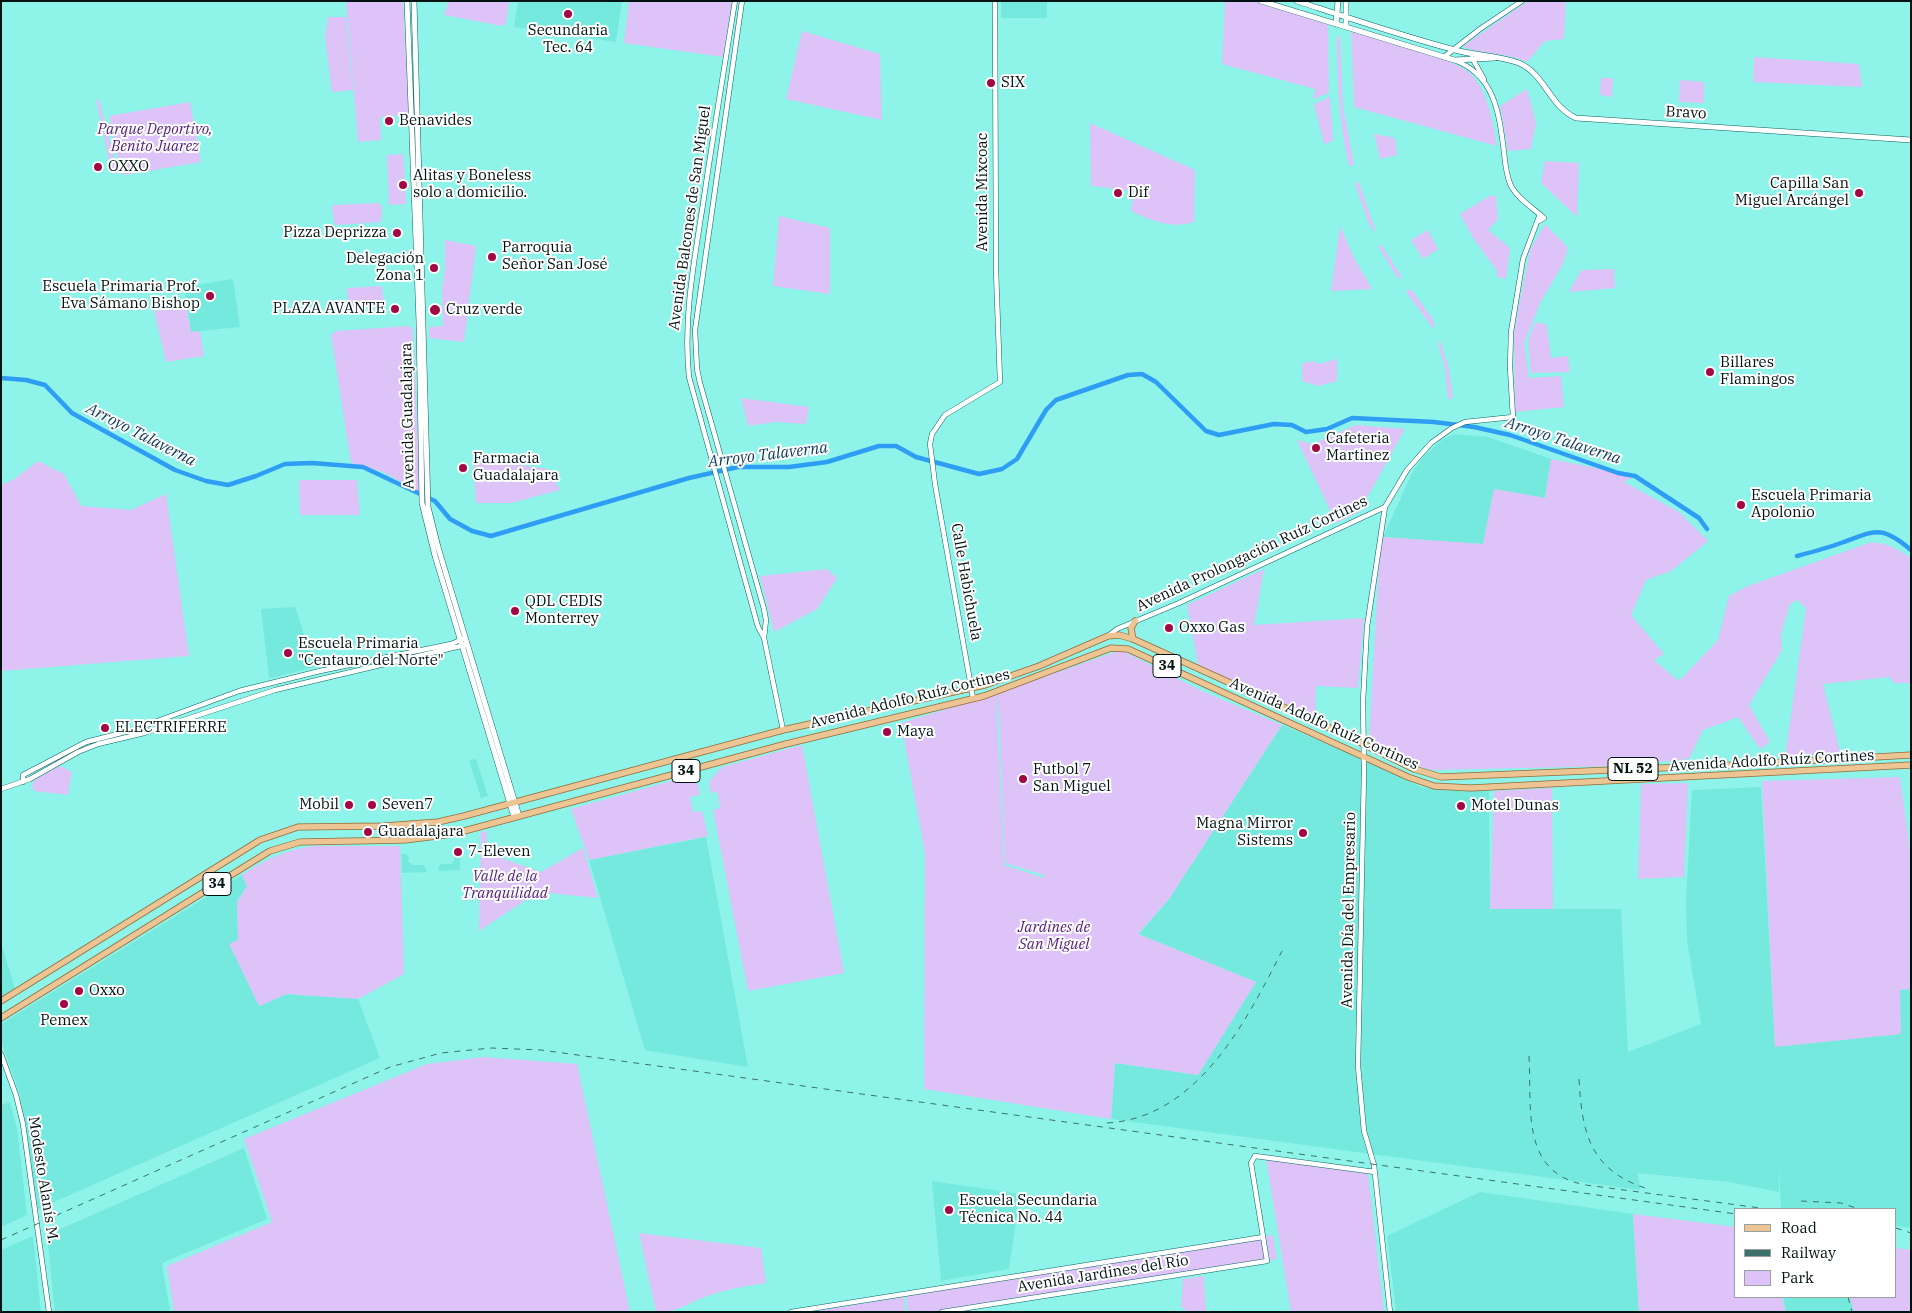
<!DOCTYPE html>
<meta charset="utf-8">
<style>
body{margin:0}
#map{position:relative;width:1912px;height:1313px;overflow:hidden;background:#8ef3e9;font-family:"IBM Plex Serif",serif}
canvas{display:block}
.frame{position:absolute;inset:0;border:2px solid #001211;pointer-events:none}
.legend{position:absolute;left:1734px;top:1208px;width:162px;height:90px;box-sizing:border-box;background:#fff;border:1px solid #99a0a0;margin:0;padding:6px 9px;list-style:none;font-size:15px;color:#001211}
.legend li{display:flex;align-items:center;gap:10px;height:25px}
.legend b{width:25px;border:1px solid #99a0a0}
</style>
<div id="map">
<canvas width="1912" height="1313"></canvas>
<div class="frame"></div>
<ul class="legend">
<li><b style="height:6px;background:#edc494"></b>Road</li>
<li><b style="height:6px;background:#3c716c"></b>Railway</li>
<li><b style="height:14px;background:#dec3f8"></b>Park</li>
</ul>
</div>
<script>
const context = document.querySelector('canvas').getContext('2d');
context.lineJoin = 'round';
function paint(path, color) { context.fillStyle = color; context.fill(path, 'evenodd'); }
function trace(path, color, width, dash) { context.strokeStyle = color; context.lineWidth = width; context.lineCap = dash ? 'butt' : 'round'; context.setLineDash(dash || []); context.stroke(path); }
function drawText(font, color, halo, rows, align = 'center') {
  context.font = font + ' "IBM Plex Serif",serif'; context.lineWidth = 4; context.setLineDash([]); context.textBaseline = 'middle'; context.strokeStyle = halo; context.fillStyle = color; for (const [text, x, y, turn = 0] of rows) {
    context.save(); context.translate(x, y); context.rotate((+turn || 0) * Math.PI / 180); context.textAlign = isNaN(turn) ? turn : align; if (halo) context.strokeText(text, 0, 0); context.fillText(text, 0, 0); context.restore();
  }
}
paint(new Path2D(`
 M518,1h104l-6,41 -102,-15z
 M1001,1h46v17h-46z
 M233,279l7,48 -49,5 -7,-45z
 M1454,434l34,3 63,22 -6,39 -51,-9 -11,55 -100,-7 29,-64 12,-17 19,-17z
 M295,607l20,60 -44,11 -2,-1 -8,-68z
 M1282,725l83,35 58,28 66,3 1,118h131l7,143 73,-28 -14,-83 -1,-40 6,-111 69,-3 14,260 125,-57 11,-1v239l-15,-2v-17h-115l-2,-45v28l-50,-10 -91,-9 2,17 -529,-71 4,-56 83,12 58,-93 -117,-48 30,-35z
 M476,759l12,37 -7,2 -12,-38z
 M706,837l42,230 -103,-17 -56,-190z
 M457,846h4l-1,24 -22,1 2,-7h12l2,-3v-11z
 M402,854h4l3,4 -1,3 4,4h12l3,7 -25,1z
 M242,875l5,11 -10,15 1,39 -8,4 29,62 28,-12 71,5 22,59 -342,151 -18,-114 -19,-54v-17z
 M1,943l14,45 -14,9z
 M10,1102l7,26 10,87 -26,12v-122z
 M244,1148l23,71 -105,44 8,49h-115l-8,-77z
 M932,1181l88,13 -11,75 -68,12z
 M1480,1192l153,22 6,98h-243l-9,-76z
 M33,1236l8,76h-40v-62z
 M1783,1297h67l4,15h-68z`), '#76e9df');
paint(new Path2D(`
 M346,1h57l6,114 -29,2 1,23 -23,2z
 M449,1h60l-3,22 -4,3 -58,-11z
 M629,1h103l-9,56 -99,-14z
 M1225,1h42l61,20 1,72 -16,6 2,-10 -93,-25z
 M1528,1h38l-2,38 -19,2 -18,21c-17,-9 -56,-9 -64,-16z
 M328,17h18l7,73 -21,2 -7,-54z
 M1351,29c24,8 107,30 121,46 16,18 21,47 25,71l-143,-39z
 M802,31l78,23 2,66 -96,-21z
 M1340,35l3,72 11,57 -2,2 -3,-1c-10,-43 -12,-83 -12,-127z
 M1754,57l105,7 3,23 -109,-5z
 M1601,78h12l-1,19 -12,-2z
 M1680,80l24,2v21l-25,-1z
 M1527,89l9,34 -5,26 -23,2 -8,-45z
 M1330,97l3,44 -9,3 -10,-40z
 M96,100h3l19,73 -6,1z
 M190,102l11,60 -76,13 -4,-2 -12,-57z
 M1090,123l105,47 -1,52c-23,7 -42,-1 -63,-11l3,-20 -43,-5z
 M1374,134l21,4 2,17 -17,4z
 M403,154l3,50 -17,1 -2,-50z
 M1545,161l34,2 -2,54 -36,-34z
 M1357,182l2,1 16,46 -1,3 -6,-10 -13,-38z
 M1491,195l5,2 2,22 -10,11 22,18 -4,31 -9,-2v-6l-24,-33 -13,-24z
 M379,203l3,4 -1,15 -44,3 -3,-2 -2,-16 2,-2z
 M779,216l51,12v66l-57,-8z
 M1545,224l23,24 -6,18 -21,35 -17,42 5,35 32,-2 3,31 -49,5 -1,-80 16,-82z
 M1340,226l14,32 18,31 -41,2z
 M1428,230l10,19 -15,10 -12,-19z
 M445,240l31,6 -12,96 -35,-4v-11l14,-1 -1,-37 3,-20 16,2 -16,-2z
 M1381,244l20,32v3l-4,-2 -16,-26 -2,-4z
 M1614,269l1,19 -46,4 12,-22z
 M382,286l2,18 -35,3 -2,-19z
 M1411,289l22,31 2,6 -2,2 -27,-36z
 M186,306l5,26 9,-1 4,25 -38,6 -12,-51z
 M1535,322l12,3 4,33 17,-2 2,16 -39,1 -3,-32z
 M409,326l4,3 7,163 -37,-20 -32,-9 -20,-128 5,-4z
 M1440,341l8,24 5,33 -5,1 -3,-31 -7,-24z
 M1337,359v22l-19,5 -16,-5v-18l12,-2 5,3z
 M741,398l68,9 -3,17 -31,-2 -27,4z
 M1356,425l49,4 -46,83 -23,11 -39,-83 15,4z
 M473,458l75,11 12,21 -49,13h-35z
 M1551,459l84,17 -11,6 55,30 29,29 -37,30 -25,9 -15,35 33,39 -10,6 23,20 5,-2 36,-38 11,-44 19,-10 121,-43c17,-2 28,6 42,15v125h-17l-5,-6 -66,7 17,68 -55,6 21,-150 -9,-8 -7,4 -9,30 1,16 -33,55 21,37 -10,7 -22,-32 -35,13 -14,29 -74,7 -183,4 -15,-4 -48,-25 10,-179 4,-25 100,7 11,-55 51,9z
 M38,461l26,13 17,32 50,4 35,-16 23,162 -188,15v-186l12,-5z
 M299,480h58l3,35h-60z
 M827,569l10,9 -20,31 -43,23 -14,-56z
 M1264,569l-10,56 110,-7 -6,70 -42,-2 -1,31 -117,-52 -11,-60z
 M1121,650l81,41 80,34 -113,174 -31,35 118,48 -58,93 -83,-12 -4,56 -187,-30 1,-236 -24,-130 95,-29zM996,695l3,20 6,148 39,12v3l-40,-13z
 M802,745l42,228 -96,18 -35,-181 7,-2 -3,-16 -6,1 -2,-11 13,-15z
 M60,766l12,6 -4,23 -34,-4 -2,-6 3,-6z
 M1900,777l11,80v132l-11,1 1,44 -126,13 -13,-266z
 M682,778l16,6 2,11 -10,2 3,15 9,-1 6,25 -119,24 -18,-51z
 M1688,783l-4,94 -46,2 3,-95z
 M1552,788l1,121h-63l4,-118z
 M487,831l-1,22 55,19 42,-24 15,50 -60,-6 -59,39 2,-99z
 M314,846h86l4,128 -46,25 -71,-5 -28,12 -30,-62 9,-4 -1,-38 10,-16 -5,-11c24,-16 43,-25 72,-29z
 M484,1057l93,7 53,248h-456l-7,-46 105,-44 -28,-83 183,-75z
 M1266,1158l102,16 16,138h-93z
 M1633,1214l103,13v70h46l4,15h-147z
 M639,1233l122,15 5,35c-20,3 -39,6 -58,13 -22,7 -28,16 -52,16z
 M1273,1235l4,24 -335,53h-34l-2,-19z
 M1896,1248l15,2v62h-57l-4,-15h46z
 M1204,1276l2,36h-18l-7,-5 2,-28z
 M904,1297l1,15h-95z`), '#dec3f8');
trace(new Path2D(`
 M1,378l25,2 19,5 27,28 103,57 31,11 22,4 28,-9 29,-12 27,-1 51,4 72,34 15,18 22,12 19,5 198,-58 49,-11h51l38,-5 52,-16h17l20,11 63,17 23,-5 15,-10 29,-49 10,-10 72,-25 14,-1 14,8 50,49 13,4 55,-11 18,1 14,7 21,-3 25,-11 82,4 40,5 36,8 108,38 17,3 64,42 8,11
 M1797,556c15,-4 30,-8 44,-13 34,-12 40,-19 70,7`), '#2e9df4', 4.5);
const tertiary = new Path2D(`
 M735,1c-11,68 -22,135 -32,203 -9,58 -20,115 -14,173l69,250 6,11 19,92
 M742,1l-47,329 2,39 3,14 64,226 2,11 -2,18
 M1444,57l36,-28 42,-28
 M1472,58l12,21
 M1454,60c41,15 45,53 50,92 1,11 2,23 7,34 7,13 22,22 33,32l-5,3
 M1108,636l9,-7 62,-26 206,-96
 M973,698l-38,-214 -5,-40 2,-10 13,-19 55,-33 -4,-112 -1,-269
 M23,782v-7l63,-33 47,-12 106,-39 81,-20 131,-27 12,-5
 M1,789l29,-10 48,-27 20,-8 46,-11 131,-43 190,-45
 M1,1054l15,41 7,29 26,188
 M791,1312l472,-75
 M942,1312l325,-51 -16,-98 4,-7 120,16
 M1390,1312l-16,-147 -10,-34 -6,-65 6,-295 -1,-70 4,-74 18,-120 22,-37 24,-27 21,-15 13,-6 48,-5 -3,-50 1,-35 12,-73 17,-45`);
const secondary = new Path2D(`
 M407,1l12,321 3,181 13,53 79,261
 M414,1l14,506 10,40 81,269
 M1261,1l193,59 41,-2
 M1297,1c52,17 105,35 158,49 21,6 43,5 64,13 26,11 31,44 57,55l335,22
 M1346,1v26
 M1336,24l2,-23`);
const primary = new Path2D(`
 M1133,639l-2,-11 4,-7
 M1,1001l259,-161 38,-13 86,-1 54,-4 26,-6 319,-86 202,-45 54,-19 69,-30 11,-1 14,4 210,95 71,35 27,8 293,-12 177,-10
 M1,1018l251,-156 18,-11 30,-9 105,-2 48,-6 333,-90 198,-48 127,-48 17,1 280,128 26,9 37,2 440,-23`);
trace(tertiary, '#09655f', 5.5);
trace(secondary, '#09655f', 6);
trace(primary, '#926c37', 7);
trace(tertiary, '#fff', 4.5);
trace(secondary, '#fff', 5);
trace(primary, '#edc494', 5.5);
trace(new Path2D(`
 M1529,1056c3,53 -9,117 57,129l182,24
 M1579,1079c3,53 10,90 66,109
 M1107,1123c90,-5 139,-101 175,-172
 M1801,1201l40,2 18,6
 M1896,1228l15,5
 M1,1240l389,-173 51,-14 50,-5 50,2 1195,164
 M1848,1297l4,15`), '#3c716c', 1, [6, 6]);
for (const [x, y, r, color] of [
 [568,14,5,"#a10645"],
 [991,83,5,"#a10645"],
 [389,121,5,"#a10645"],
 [98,167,5,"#a10645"],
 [403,185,5,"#a10645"],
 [1118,193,5,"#a10645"],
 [1859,193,5,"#a10645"],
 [397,233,5,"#a10645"],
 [492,257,5,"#a10645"],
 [434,268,5,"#a10645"],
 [210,296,5,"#a10645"],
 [395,309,5,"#a10645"],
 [435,310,6,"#a10645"],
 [1710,372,5,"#a10645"],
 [1316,448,5,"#a10645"],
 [463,468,5,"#a10645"],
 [1741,505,5,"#a10645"],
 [515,611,5,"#a10645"],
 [1169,628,5,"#a10645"],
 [288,653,5,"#a10645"],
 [105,728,5,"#a10645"],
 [887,732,5,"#a10645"],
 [1023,779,5,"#a10645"],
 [349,805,5,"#a10645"],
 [372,805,5,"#a10645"],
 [1461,806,5,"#a10645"],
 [368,832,5,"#a10645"],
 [1303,833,5,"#a10645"],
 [458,852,5,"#a10645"],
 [79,991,5,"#a10645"],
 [64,1004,5,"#a10645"],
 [949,1210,5,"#a10645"]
]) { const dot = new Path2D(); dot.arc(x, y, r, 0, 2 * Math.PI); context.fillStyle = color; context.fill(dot); trace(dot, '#fff', 2); }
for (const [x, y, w] of [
 [1167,666,28],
 [1633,769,50],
 [686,771,28],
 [217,884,28]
]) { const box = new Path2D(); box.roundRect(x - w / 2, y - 11.5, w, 23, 4); context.fillStyle = '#fff'; context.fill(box); trace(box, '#001211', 1); }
drawText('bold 14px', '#001211', null, [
 ["34",1167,666],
 ["NL 52",1633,769],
 ["34",686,771],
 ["34",217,884]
]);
drawText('15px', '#001211', '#fff', [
 ["Secundaria",568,31,"center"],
 ["Tec. 64",568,48,"center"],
 ["SIX",1001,83],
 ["Benavides",399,121],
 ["OXXO",108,167],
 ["Alitas y Boneless",413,176],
 ["solo a domicilio.",413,193],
 ["Capilla San",1849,184,"right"],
 ["Miguel Arcángel",1849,201,"right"],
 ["Dif",1128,193],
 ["Pizza Deprizza",387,233,"right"],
 ["Parroquia",502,248],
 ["Señor San José",502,265],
 ["Delegación",424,259,"right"],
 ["Zona 1",424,276,"right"],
 ["Escuela Primaria Prof.",200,287,"right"],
 ["Eva Sámano Bishop",200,304,"right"],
 ["PLAZA AVANTE",385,309,"right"],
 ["Cruz verde",446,310],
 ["Billares",1720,363],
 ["Flamingos",1720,380],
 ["Cafeteria",1326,439],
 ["Martinez",1326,456],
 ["Farmacia",473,459],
 ["Guadalajara",473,476],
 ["Escuela Primaria",1751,496],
 ["Apolonio",1751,513],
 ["QDL CEDIS",525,602],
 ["Monterrey",525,619],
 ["Oxxo Gas",1179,628],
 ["Escuela Primaria",298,644],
 ["\"Centauro del Norte\"",298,661],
 ["ELECTRIFERRE",115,728],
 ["Maya",897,732],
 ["Futbol 7",1033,770],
 ["San Miguel",1033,787],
 ["Mobil",339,805,"right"],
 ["Seven7",382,805],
 ["Motel Dunas",1471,806],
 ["Magna Mirror",1293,824,"right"],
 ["Sistems",1293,841,"right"],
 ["Guadalajara",378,832],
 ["7-Eleven",468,852],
 ["Oxxo",89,991],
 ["Pemex",64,1021,"center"],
 ["Escuela Secundaria",959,1201],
 ["Técnica No. 44",959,1218]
], 'left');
drawText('15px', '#001211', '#fff', [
 ["Bravo",1686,113,3],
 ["Avenida Mixcoac",983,192,-90],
 ["Avenida Balcones de San Miguel",690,218,-82],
 ["Avenida Guadalajara",408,416,-91],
 ["Avenida Prolongación Ruíz Cortines",1252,554,-25],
 ["Calle Habichuela",966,582,80],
 ["Avenida Adolfo Ruíz Cortines",910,699,-14],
 ["Avenida Adolfo Ruíz Cortines",1324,724,24],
 ["Avenida Adolfo Ruíz Cortines",1772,761,-3],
 ["Avenida Día del Empresario",1349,910,-89],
 ["Modesto Alanís M.",43,1180,81],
 ["Avenida Jardines del Río",1103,1274,-9]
]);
drawText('italic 15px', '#531b7a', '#fff', [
 ["Parque Deportivo,",155,130],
 ["Benito Juarez",155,147],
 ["Valle de la",505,877],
 ["Tranquilidad",505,894],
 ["Jardines de",1054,928],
 ["San Miguel",1054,945]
]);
drawText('italic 16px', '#0d385a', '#fff', [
 ["Arroyo Talaverna",141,435,27],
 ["Arroyo Talaverna",1563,441,18],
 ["Arroyo Talaverna",768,455,-7]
]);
</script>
